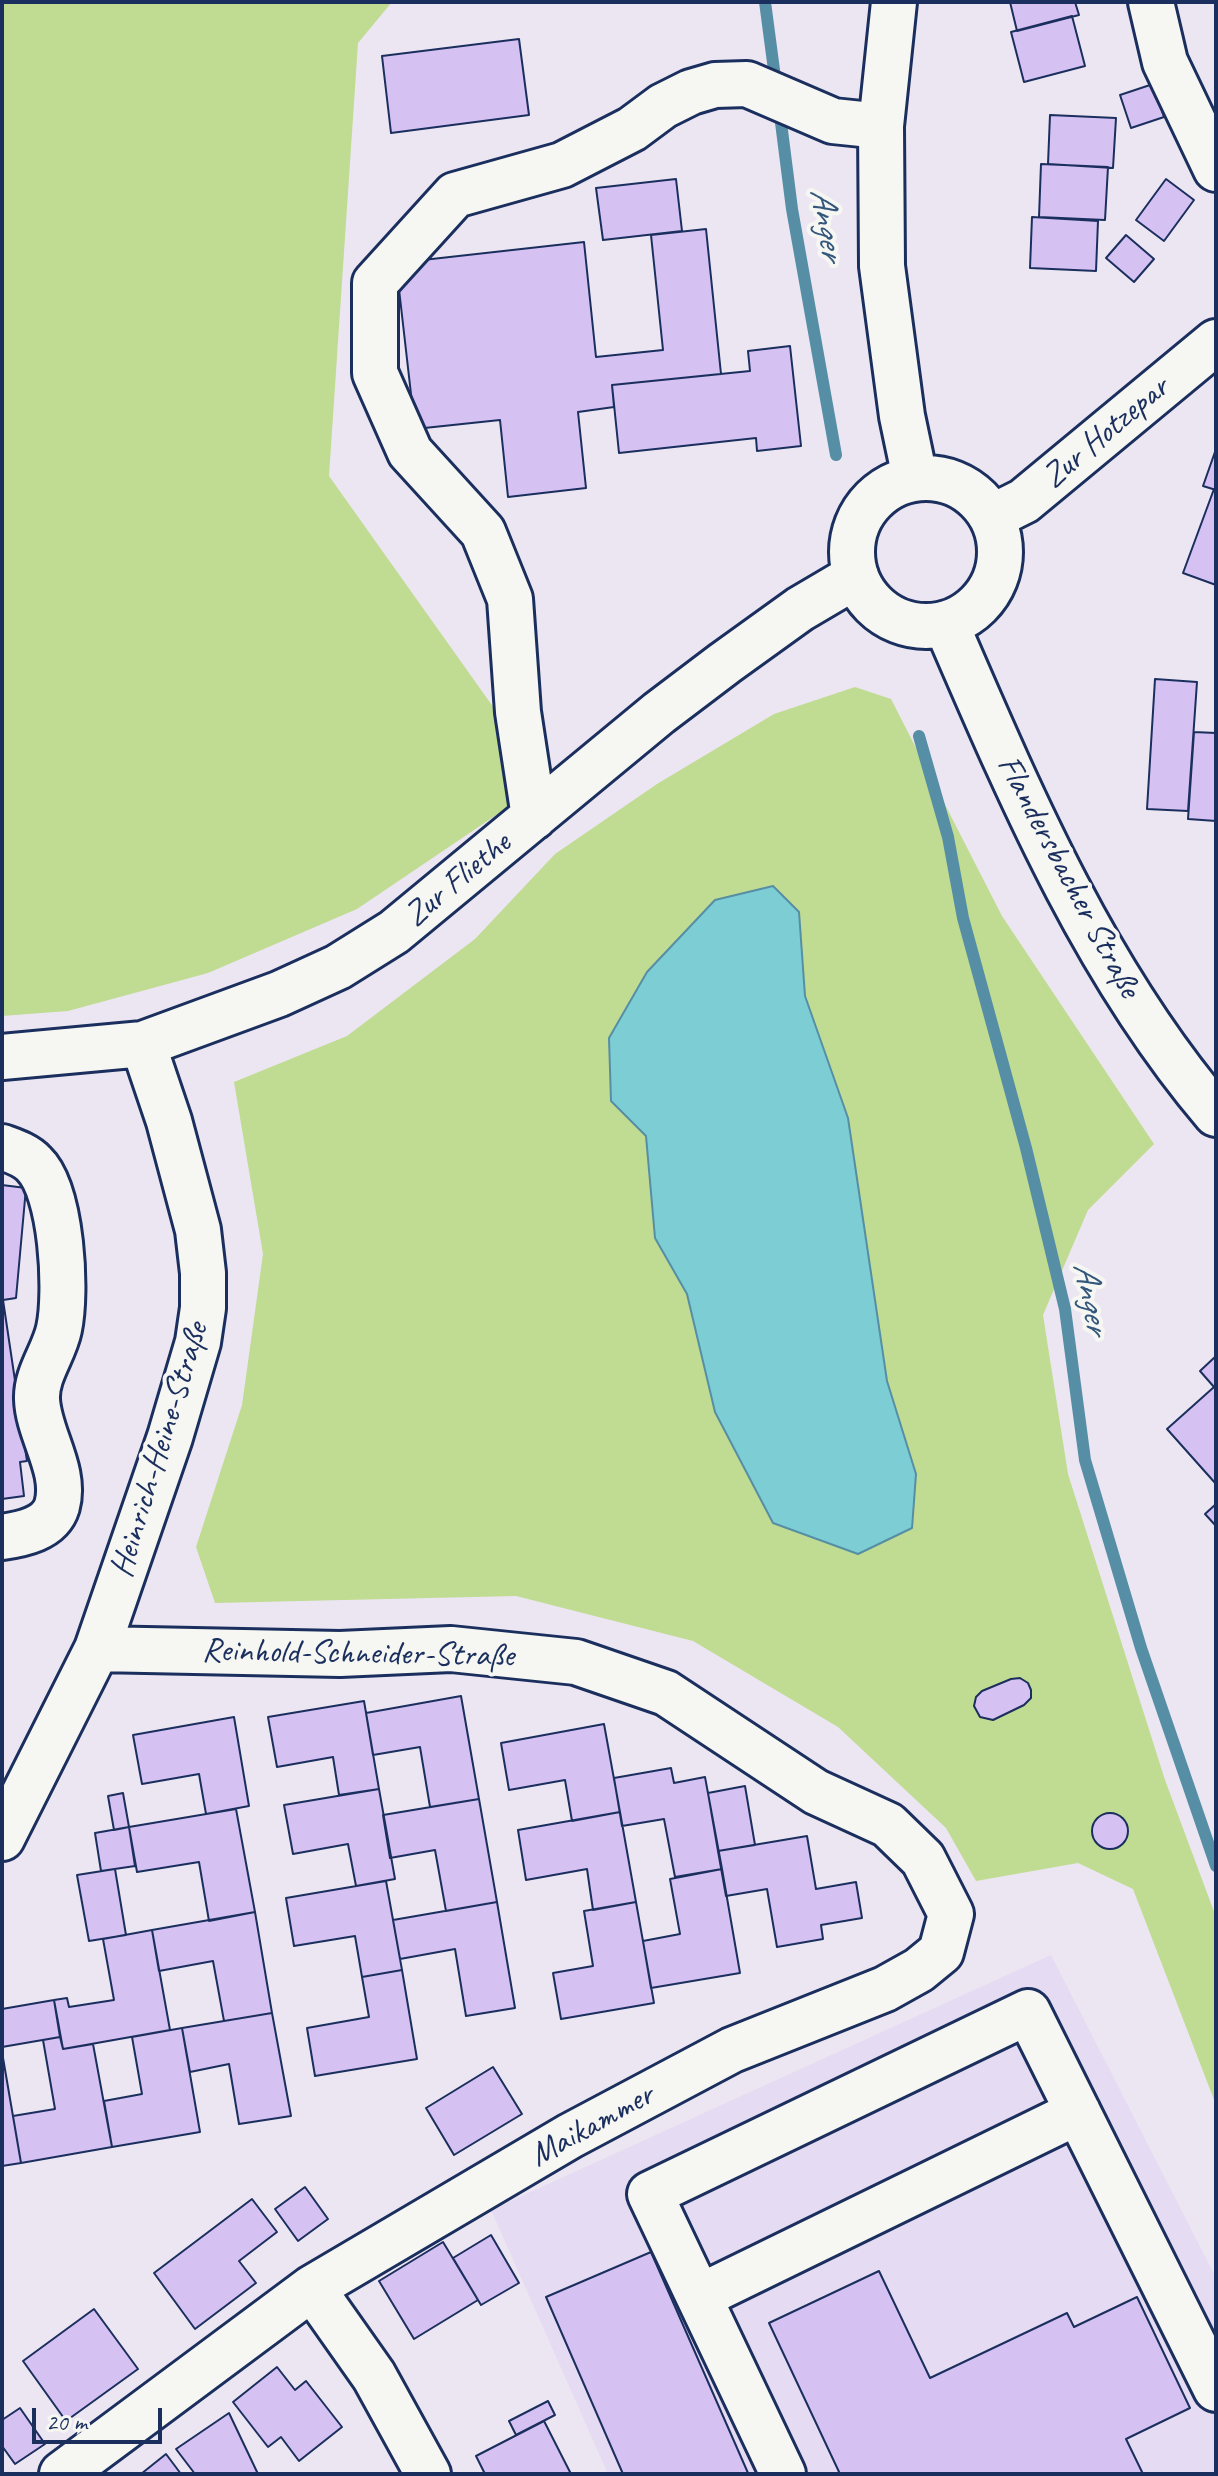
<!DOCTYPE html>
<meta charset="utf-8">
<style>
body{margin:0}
#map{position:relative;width:1218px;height:2476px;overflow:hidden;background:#ece6f2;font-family:Caveat,sans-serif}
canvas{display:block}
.frame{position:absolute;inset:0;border:4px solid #1b2f5e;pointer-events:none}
.scale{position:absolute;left:32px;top:2408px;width:130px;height:36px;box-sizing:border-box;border:4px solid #1b2f5e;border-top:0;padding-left:10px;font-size:24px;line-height:28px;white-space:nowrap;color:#1b2f5e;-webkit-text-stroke:6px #f6f6f2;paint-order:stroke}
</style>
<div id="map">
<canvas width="1218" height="2476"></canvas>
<div class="frame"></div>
<div class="scale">20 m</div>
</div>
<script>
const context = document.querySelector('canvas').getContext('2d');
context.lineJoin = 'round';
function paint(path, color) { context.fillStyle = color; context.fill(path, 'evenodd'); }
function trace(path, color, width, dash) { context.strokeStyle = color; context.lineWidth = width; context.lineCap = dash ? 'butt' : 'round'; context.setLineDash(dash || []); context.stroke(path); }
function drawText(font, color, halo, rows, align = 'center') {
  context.font = font + ' Caveat,sans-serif'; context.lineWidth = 8; context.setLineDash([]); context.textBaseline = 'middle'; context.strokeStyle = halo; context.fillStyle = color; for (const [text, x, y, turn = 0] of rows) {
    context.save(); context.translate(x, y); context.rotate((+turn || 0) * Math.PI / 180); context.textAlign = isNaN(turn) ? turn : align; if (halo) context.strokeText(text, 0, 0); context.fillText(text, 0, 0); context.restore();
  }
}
paint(new Path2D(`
 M1051,1955l165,323v196h-608l-117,-264z`), '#e5dbf2');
paint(new Path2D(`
 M2,2h390l-34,41 -29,433 177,249 8,78 -157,106 -149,64 -140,38 -66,5z
 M855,687l36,12 111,217 152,228 -66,66 -45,105 25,159 97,306 51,137v188l-83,-216 -55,-26 -102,18 -30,-53 -108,-101 -145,-86 -177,-45 -301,7 -19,-56 46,-142 21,-151 -29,-172 113,-46 128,-97 80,-85 102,-70 117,-70z`), '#c0db92');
const water = new Path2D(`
 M773,886l26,26 6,84 43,122 39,263 29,93 -4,54 -54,26 -85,-31 -58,-111 -28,-118 -32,-56 -9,-102 -35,-35 -2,-63 38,-66 68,-72z`);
paint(water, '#7dced4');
trace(water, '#568ea5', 2);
trace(new Path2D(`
 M765,2l11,83
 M779,107l13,102 44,246
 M919,736l29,101 15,81 63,230 39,161 20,151 56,188 75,218`), '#568ea5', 12);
const building = new Path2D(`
 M1010,2h65l4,13 -62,16z
 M1072,16l13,50 -61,16 -13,-50z
 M519,39l10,76 -138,18 -9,-77z
 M1153,84l11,33 -33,11 -11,-33z
 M1050,115l66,3 -3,50 -65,-4z
 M1041,164l67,3 -3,53 -66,-3z
 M676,179l6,52 -79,9 -7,-52z
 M1166,179l28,21 -30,41 -28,-21z
 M1032,217l66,4 -2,50 -66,-3z
 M706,229l15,145 -109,11 2,22 -36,5 8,76 -78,9 -8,-77 -85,9 -19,-166 188,-21 12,115 67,-7 -12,-115z
 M1126,235l28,24 -20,23 -28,-24z
 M790,346l11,100 -44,5 -1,-13 -137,15 -7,-68 138,-14 -2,-20z
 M1216,449v41l-13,-4z
 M1214,489l2,1v95l-33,-12z
 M1155,679l42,3 -9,129 -41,-2z
 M1194,732l22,1v88l-28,-2z
 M2,1185l24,3 -10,110 -13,2 24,161 -7,1 4,34 -22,3z
 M1216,1356v128l-49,-55 47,-42 -14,-16z
 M1216,1504v22l-11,-12z
 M1020,1678l8,5 3,7v8l-7,7 -31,15 -13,-3 -6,-11 2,-9 6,-6 29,-12z
 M461,1696l18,103 -49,8 -10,-60 -47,8 -7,-42z
 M364,1701l15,88 -40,6 -6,-38 -56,10 -9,-50z
 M234,1717l15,89 -43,8 -7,-40 -57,10 -9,-49z
 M604,1724l16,88 -48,9 -7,-41 -56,10 -8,-47z
 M671,1768l3,15 31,-6 17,92 -47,8 -11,-58 -42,7 -8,-48z
 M745,1786l10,59 -37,6 -10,-58z
 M379,1789l16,90 -39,7 -8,-42 -55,10 -9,-49z
 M123,1793l6,34 -15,3 -6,-34z
 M479,1799l18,103 -51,9 -11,-61 -45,8 -7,-43z
 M236,1809l19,103 -46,9 -10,-59 -62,10 -8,-45z
 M620,1812l16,90 -43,8 -6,-41 -61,11 -8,-50z
 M1092 1831a18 18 0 1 1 36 0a18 18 0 1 1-36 0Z
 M129,1827l6,39 -34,5 -6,-38z
 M807,1836l9,53 40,-7 6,36 -41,7 2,14 -46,8 -10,-58 -41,7 -8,-45z
 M115,1869l11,66 -37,6 -12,-66z
 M722,1869l18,104 -89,15 -8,-47 37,-7 -10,-55z
 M386,1881l16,89 -40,7 -7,-41 -61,10 -8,-48z
 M497,1902l18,106 -49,8 -11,-67 -55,10 -7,-39z
 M636,1902l18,101 -93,16 -8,-46 40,-7 -9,-55z
 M255,1912l17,101 -48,8 -11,-60 -54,10 -7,-41z
 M152,1930l18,100 -107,19 -9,-49 13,-2 2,9 45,-7 -11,-61z
 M402,1970l15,89 -102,17 -8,-48 62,-11 -7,-40z
 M54,2000l6,37 -58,10v-38z
 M272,2013l19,103 -52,8 -10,-60 -39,8 -8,-44z
 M182,2028l18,104 -88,15 -8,-46 38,-7 -10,-57z
 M60,2037l3,12 30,-5 19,103 -91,16 -8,-47 42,-7 -12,-69z
 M2,2052l19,111 -19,3z
 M493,2067l29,47 -68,41 -28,-47z
 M305,2187l23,32 -30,22 -23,-32z
 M252,2199l25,33 -38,29 17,22 -61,46 -41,-56z
 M491,2235l28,48 -38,22 -28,-47z
 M443,2242l35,58 -64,39 -35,-58z
 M651,2252l97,221 -4,1h-121l-77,-177z
 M879,2271l51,107 137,-65 7,14 63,-30 53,111 -64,31 17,35h-303l-71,-151z
 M94,2309l44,60 -72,52 -43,-60z
 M277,2367l18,23 11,-9 36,46 -43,34 -18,-24 -13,10 -35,-45z
 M548,2401l7,14 -39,20 -7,-14z
 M20,2408l25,36 -30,20 -13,-18v-26z
 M229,2413l29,61h-63l-19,-25z
 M544,2421l27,53h-86l-9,-18z
 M166,2454l15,20h-40z`);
paint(building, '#d5c1f2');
trace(building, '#1b2f5e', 2);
const minor = new Path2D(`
 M894,2l-13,124 1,140 20,150 13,62
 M1151,2l14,60 51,107
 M852 552a74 74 0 1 1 148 0a74 74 0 1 1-148 0Z
 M992,517l32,-16 192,-159
 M946,624c74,171 148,347 270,490
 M534,817l-16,-105 -8,-113 -27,-67 -73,-80 -35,-79v-90l80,-88 107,-30 70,-36 31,-23 28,-14 24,-7 32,-1 86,37 48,5
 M2,1057l141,-13 136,-50 59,-27 56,-35 265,-219 66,-50 75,-54 56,-33
 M2,1147c11,4 24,8 32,17 28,27 33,128 25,165 -5,24 -23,45 -22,70 1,35 30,71 20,107 -7,23 -35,28 -55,31
 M2,1838l95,-189 73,-212 28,-95 5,-34v-35l-5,-43 -29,-109 -26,-77
 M312,2288l62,88 54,98
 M699,2297l379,-185
 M62,2474l250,-186 258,-152 162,-86 153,-61 34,-19 22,-18 10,-38 -28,-55 -35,-34 -72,-33 -150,-99 -90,-31 -125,-13 -111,5 -243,-5
 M783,2474l-133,-280 378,-182 188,377`);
trace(minor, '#1b2f5e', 50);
trace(minor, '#f6f6f2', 44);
drawText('34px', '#1b2f5e', '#f6f6f2', [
 ["Zur Hotzepar",1106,433,-40],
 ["Flandersbacher Straße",1068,877,62],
 ["Zur Fliethe",458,880,-40],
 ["Heinrich-Heine-Straße",160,1450,-73],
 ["Reinhold-Schneider-Straße",358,1654,1],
 ["Maikammer",592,2126,-29]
]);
drawText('italic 36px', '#34577c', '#f6f6f2', [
 ["Anger",826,224,81],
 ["Anger",1090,1298,79]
]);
</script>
